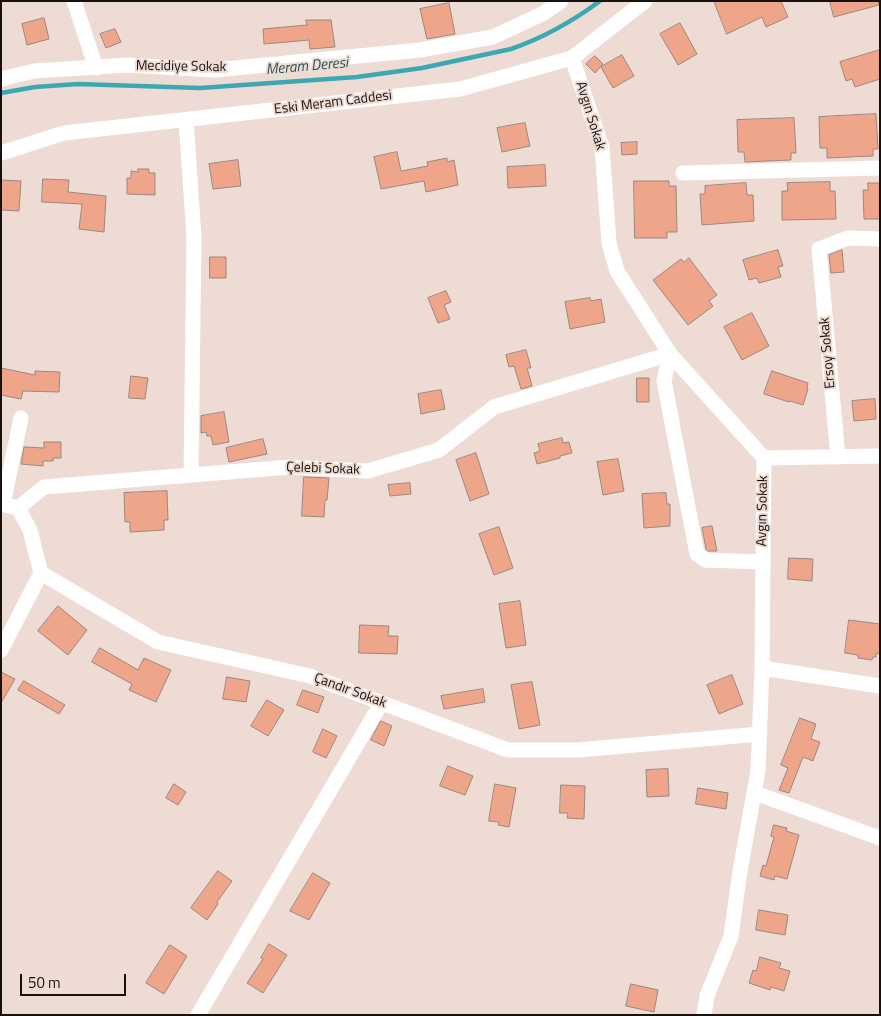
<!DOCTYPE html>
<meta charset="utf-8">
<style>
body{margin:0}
#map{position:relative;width:881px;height:1016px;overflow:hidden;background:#eedbd4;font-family:"Titillium Web",sans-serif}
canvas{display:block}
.frame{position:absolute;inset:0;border:2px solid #18120f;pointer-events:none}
.scale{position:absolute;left:20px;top:974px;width:106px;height:22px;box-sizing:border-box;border:2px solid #18120f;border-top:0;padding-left:6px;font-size:15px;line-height:18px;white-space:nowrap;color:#18120f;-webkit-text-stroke:4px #eedbd4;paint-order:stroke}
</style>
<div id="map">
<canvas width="881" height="1016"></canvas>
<div class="frame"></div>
<div class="scale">50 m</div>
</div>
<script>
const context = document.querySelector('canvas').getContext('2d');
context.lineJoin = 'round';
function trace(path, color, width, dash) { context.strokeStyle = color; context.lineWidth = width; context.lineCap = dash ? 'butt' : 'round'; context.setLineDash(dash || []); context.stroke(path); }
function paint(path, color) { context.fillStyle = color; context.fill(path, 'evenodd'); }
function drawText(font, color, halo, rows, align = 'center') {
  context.font = font + ' "Titillium Web",sans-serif'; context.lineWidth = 4; context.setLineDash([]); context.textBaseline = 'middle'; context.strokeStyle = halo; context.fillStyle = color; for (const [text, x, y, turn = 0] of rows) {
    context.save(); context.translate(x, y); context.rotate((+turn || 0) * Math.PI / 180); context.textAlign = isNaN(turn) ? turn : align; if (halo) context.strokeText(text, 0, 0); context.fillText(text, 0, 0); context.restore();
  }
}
trace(new Path2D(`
 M1,93l34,-6 43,-3 122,4 157,-11 65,-9 89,-19c32,-11 62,-28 89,-48`), '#3da8b3', 4.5);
const building = new Path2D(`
 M714,1h67l7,16 -22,10 -4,-10 -35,17z
 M830,1h48l1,4 -45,12z
 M449,3l6,31 -28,5 -7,-30z
 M44,18l5,21 -22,6 -5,-21z
 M306,20h25l4,27 -25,2 -1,-9 -45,4 -1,-15 44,-4z
 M680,23l17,31 -19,11 -18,-31z
 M115,29l6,13 -15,6 -6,-14z
 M880,50v29l-25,8 -3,-8 -6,2 -6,-19z
 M622,55l12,21 -21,12 -12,-21z
 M595,56l8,8 -8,9 -9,-9z
 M876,114l2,35h-5v7l-46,2v-10h-7l-1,-31z
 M794,118l2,35h-5v7l-46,2 -1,-10h-6l-1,-32z
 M525,123l5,23 -28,6 -5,-24z
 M637,142v12l-15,1 -1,-12z
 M397,152l4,19 27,-5 -1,-4 20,-4v4l7,-2 4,25 -32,7 -2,-11 -43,8 -7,-32z
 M238,160l3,26 -28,3 -4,-25z
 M545,165l1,21 -38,2 -1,-21z
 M138,169h11v4h6v22l-28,-1v-16h4v-7l7,1z
 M43,179l26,1 -1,12 38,4 -2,36 -25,-3 3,-25 -40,-2z
 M1,180l20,1 -2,30 -18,-1z
 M634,181h35v5h7l1,46h-10v6h-32z
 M830,182v9h5l1,28 -54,1v-29h6l-1,-8z
 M746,183l1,12h6l1,26 -52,4 -2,-31h5v-8z
 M868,183h12v36h-16l-1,-29h5z
 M778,250l5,16 -5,1 3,10 -22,6 -2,-5 -8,2 -6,-20z
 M842,250l2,22 -13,1 -2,-18z
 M210,257h16v21h-16z
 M689,258l28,37 -8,6 4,5 -25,19 -35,-45 28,-21 3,3z
 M446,291l5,11 -7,3 6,14 -12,4 -10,-25z
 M590,298l1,3 10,-2 4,23 -35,7 -5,-27z
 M752,313l17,33 -27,14 -18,-33z
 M526,350l5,18h-4l5,18 -11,3 -7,-23 -5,1 -3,-12z
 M1,368l34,7v-4l25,1 -1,20 -36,-1 -2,8 -20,-4z
 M772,371l36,12 -1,5 1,1 -5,16 -13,-4 -1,1 -25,-8z
 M131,376l17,2 -3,21 -16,-1z
 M637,378h12v24h-12z
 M441,390l4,19 -24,5 -3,-20z
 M875,399l1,20 -22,2 -2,-20z
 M224,412l5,30 -16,3 -2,-9h-4l-1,-4 -5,1v-17z
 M562,438l1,5 6,-1 3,11 -12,3v2l-23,6 -3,-11 6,-2 -2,-7z
 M263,439l4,15 -38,8 -3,-14z
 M44,442h17v16h-8v3h-10v5l-22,-2 3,-17 20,1z
 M476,453l13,41 -19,7 -14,-41z
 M618,459l6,32 -21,4 -6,-33z
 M304,477l25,1 -2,22h-2l-1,17 -22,-1z
 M410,483l1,11 -21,2 -2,-11z
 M167,491l1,29h-4v10l-34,2v-10h-5l-1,-29z
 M666,493l1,11h3v22l-26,2 -2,-34z
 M712,526l5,25h-9l-2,-2 -4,-21z
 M499,527l14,41 -19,7 -15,-41z
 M789,558l24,1 -1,22 -24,-2z
 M520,601l6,44 -20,3 -7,-44z
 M58,606l29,24 -19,25 -30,-24z
 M849,620l31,4v30l-4,-1v4h-3l-1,3 -14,-2v-3l-13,-2z
 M360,625l29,1 -1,10h10l-1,18 -38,-1z
 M100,648l38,22 6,-12 27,12 -15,32 -27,-12 3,-6 -40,-22z
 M1,672l14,7 -14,24z
 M732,675l11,29 -24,10 -12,-29z
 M227,677l23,4 -4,21 -23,-3z
 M24,681l41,24 -6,9 -41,-24z
 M532,682l8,43 -21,4 -8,-44z
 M483,689l2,13 -41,7 -3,-13z
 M303,690l21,7 -6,16 -21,-8z
 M267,700l17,10 -16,26 -17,-10z
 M800,718l16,6 -5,15 9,3 -7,19 -10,-4 -14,36 -10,-3 9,-22 -7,-3z
 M381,721l11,5 -8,20 -13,-6z
 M323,729l14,7 -11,22 -13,-6z
 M448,766l25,10 -8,19 -25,-9z
 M668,769l1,27 -22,1 -1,-27z
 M174,784l12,8 -8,13 -12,-7z
 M495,784l21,4 -7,39 -11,-2 1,-3 -10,-1z
 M561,785l24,1 -1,33 -17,-1 1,-5h-8z
 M698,788l30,5 -2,16 -30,-5z
 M774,825l13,3 -1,3 13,4 -12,44 -12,-3 -1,4 -14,-4 3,-11 3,1 8,-29 -3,-1z
 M218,871l14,10 -15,21 1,2 -11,16 -16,-12z
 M313,873l17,10 -21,37 -19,-9z
 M759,910l29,5 -3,20 -29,-5z
 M269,944l18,11 -24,38 -16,-10 16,-24 -2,-1z
 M170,945l17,11 -23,38 -18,-11z
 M760,957l21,6 -2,5 11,3 -6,20 -13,-4 -1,3 -21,-7 4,-13 3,1z
 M631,984l27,6 -4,22 -28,-6z`);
paint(building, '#efa589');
trace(building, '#998881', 1);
trace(new Path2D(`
 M74,1l22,67
 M572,58l30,89 7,96 8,28 53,83 94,104 -2,210 -4,103 -18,100 -9,65 -24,60 -3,19
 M1,79l33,-8 93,-6 87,5 206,-20 73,-13 51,-24 17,-12
 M186,120l8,117 -3,237
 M1,153l63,-20 396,-44 112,-31 73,-57
 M683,173l197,-5
 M838,457l-19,-208 29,-11 32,1
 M764,458l116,-2
 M1,504l17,4 12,22 11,43 117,69 152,34 198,74h70l182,-16
 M3,504l18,-86
 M18,508l26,-21 246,-20 78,4 71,-21 55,-43 176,-53 -6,27 33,173 8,6 57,2
 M1,650l40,-77
 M762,668l118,18
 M755,793l125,45
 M198,1015l184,-313`), '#fff', 15);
drawText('14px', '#18120f', '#eedbd4', [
 ["Mecidiye Sokak",181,67,1],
 ["Eski Meram Caddesi",333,103,-7],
 ["Avgın Sokak",590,116,73],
 ["Ersoy Sokak",828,353,-95],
 ["Çelebi Sokak",323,469,2],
 ["Avgın Sokak",763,511,-89],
 ["Çandır Sokak",350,691,20]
]);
drawText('italic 15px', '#255358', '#eedbd4', [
 ["Meram Deresi",307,67,-5]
]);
</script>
